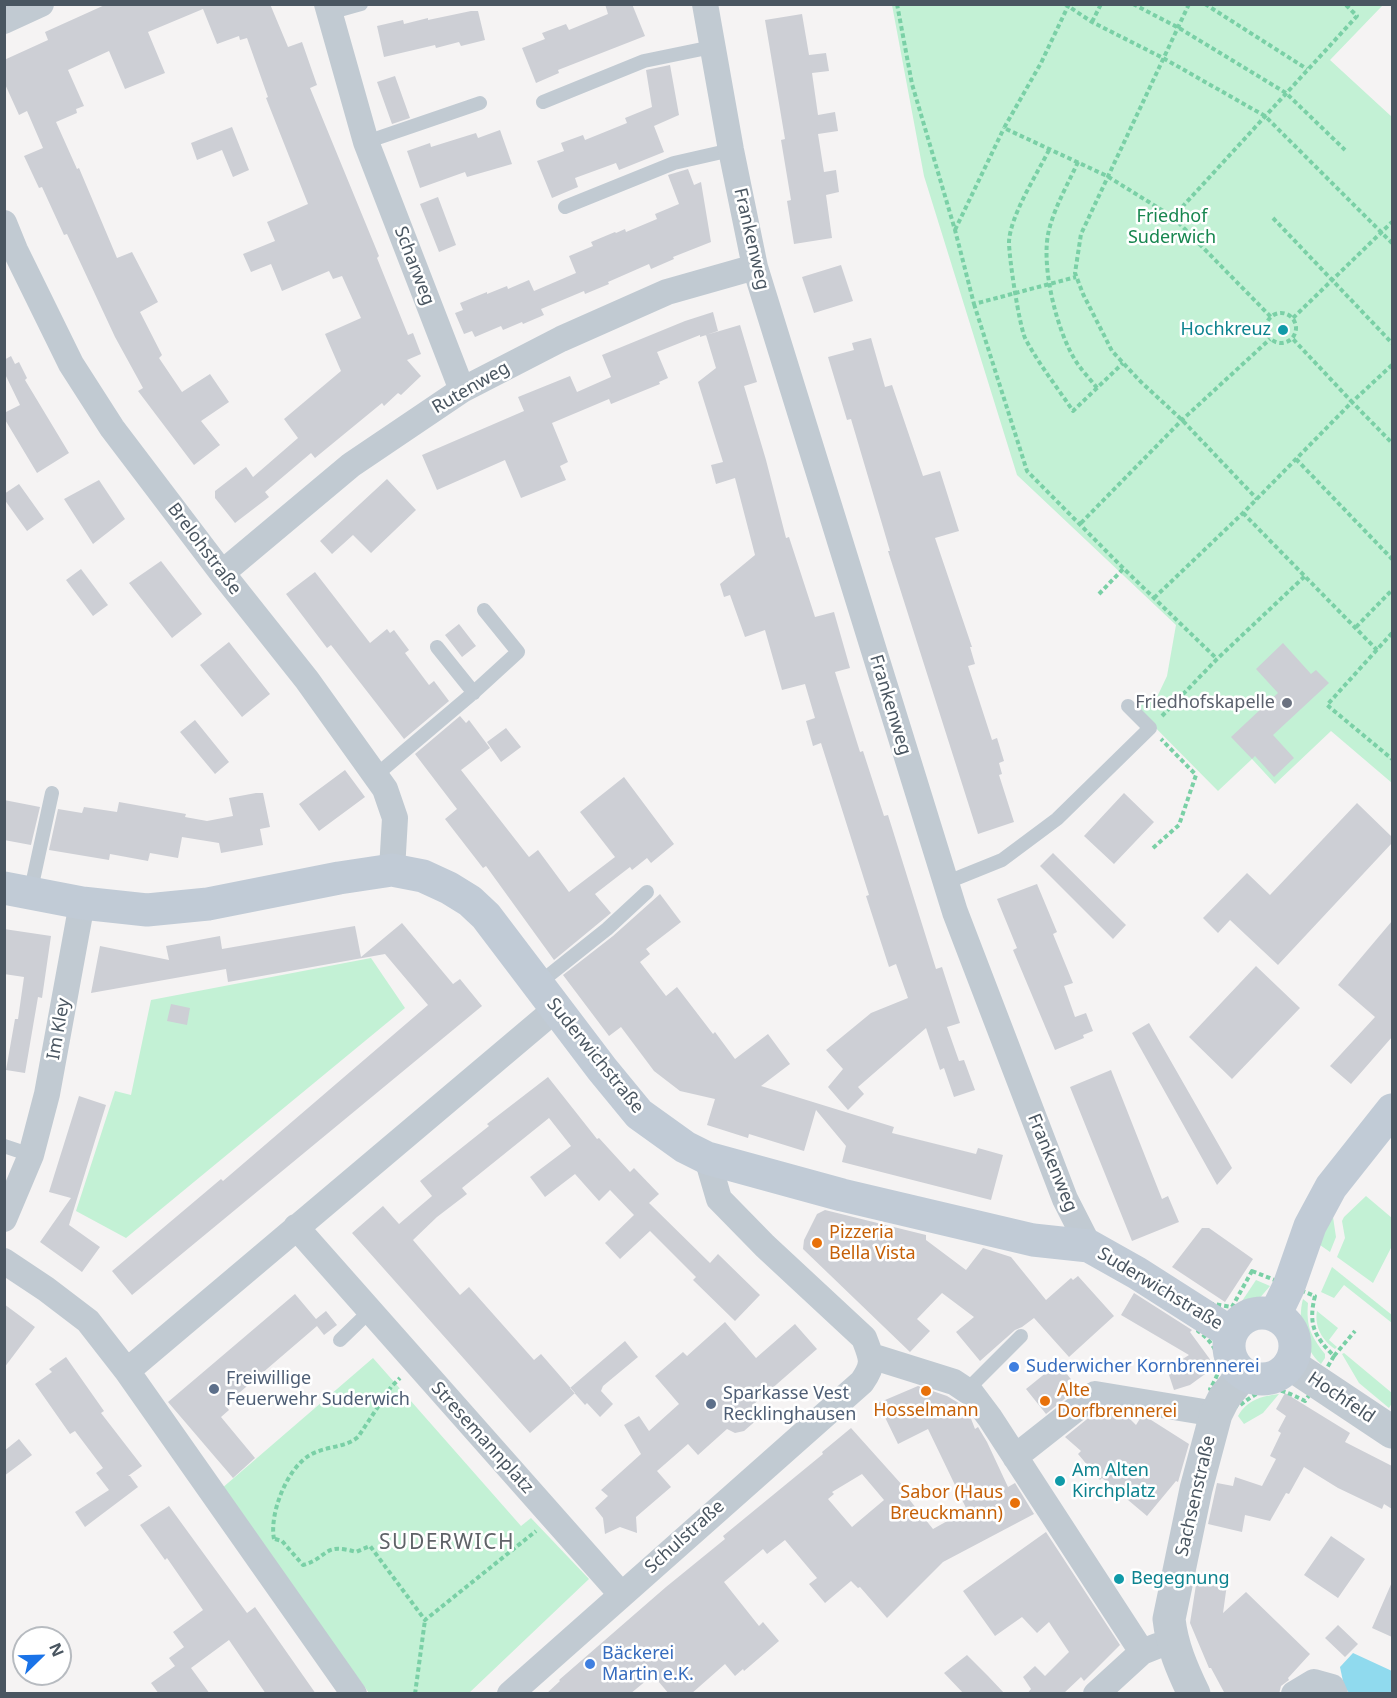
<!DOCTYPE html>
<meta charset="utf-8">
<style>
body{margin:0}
#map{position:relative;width:1397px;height:1698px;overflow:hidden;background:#f5f3f3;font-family:"Noto Sans",sans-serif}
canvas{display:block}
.frame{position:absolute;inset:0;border:6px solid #4a5661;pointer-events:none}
.north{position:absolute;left:12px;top:1626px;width:60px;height:60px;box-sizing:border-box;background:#fff;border:2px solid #b7bbc0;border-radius:50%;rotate:67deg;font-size:16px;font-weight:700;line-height:24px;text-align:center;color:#4a5661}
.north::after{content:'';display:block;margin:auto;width:21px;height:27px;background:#1a73e8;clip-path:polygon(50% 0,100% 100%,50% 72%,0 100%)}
</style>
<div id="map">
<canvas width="1397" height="1698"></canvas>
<div class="frame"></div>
<div class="north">N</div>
</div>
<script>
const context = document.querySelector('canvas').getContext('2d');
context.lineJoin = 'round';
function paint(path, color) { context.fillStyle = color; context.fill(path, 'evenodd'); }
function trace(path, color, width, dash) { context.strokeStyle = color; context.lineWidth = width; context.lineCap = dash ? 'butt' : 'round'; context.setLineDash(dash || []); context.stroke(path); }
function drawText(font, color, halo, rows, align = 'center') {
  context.font = font + ' "Noto Sans",sans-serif'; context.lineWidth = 5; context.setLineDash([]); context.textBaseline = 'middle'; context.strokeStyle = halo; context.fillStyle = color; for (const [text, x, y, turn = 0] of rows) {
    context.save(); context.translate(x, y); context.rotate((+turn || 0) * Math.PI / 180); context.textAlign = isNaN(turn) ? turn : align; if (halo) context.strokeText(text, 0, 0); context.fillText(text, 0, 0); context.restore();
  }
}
paint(new Path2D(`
 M1380,4l2,2 -52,54 62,57v666l-61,-52 -56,53 -23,-25 -34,32 -85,-86 25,-10 9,-19 9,-51 -159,-150 -93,-299 -32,-171z
 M371,958l34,50 -279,230 -50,-27 39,-120 16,4 20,-95z
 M1366,1196l26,22v28l-19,37 -36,-26 8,-19 -3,-17 2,-4z
 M1333,1217l3,20 -6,15 -10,-7 2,-9z
 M1332,1267l60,48v8l-48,-38 -10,13 -13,-6z
 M1256,1280l14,6 -12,14 -20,7z
 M1303,1299l5,4c-2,24 3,33 17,51v4l-4,6c-17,-15 -24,-44 -18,-65z
 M1317,1311l21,17 -9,12 8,7 -2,2c-12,-8 -21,-22 -18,-38z
 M1344,1353l48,40v10l-3,5 -30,-25 -17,-29z
 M373,1358l148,168 10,-8 58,61 -120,114 -78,-1 -22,1 -148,-204z
 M1279,1394l-16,19 -19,11 -6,-8c9,-16 24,-20 41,-22z`), '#c3f1d5');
paint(new Path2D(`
 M1353,1653l39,18v22h-43l-5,-7 -4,-19z`), '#90daee');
paint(new Path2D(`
 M107,4h163l18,43 14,-5 15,43 -7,3 69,168 -2,2 31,77 5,-2 8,21 -14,6 14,16 -20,19 -3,-2 -14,13 -2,-3 -67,55 -4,-5 -46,39 4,5 -34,26 -20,-25v-7l31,-24 7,10 45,-39 -14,-19 57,-48 -16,-37 36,-16 -19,-42 -9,3 -4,-8 -47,20 -11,-27 -20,8 -8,-18 32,-13 -8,-19 41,-18 -42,-106 2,-1 -21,-59 -7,2 -1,-4 -22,8 -14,-35 -55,23 17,41 -40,16 -16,-38 -41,19 16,36 -8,3 1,4 -21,9 21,47 2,-1 38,90 15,-6 26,50 -18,10 22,43 -3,3 23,34 28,-18 19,28 -28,19 19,24 -26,20 -56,-74 5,-3 -28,-51 -48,-103 -3,1 -22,-48 -3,1 -15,-32 19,-8 -16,-37 -8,4 -15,-33v-22l44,-20 -3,-8z
 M605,4h27l13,32 -87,34 1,3 -23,10 -14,-35 23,-9 -3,-6 24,-9 3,6 39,-16z
 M471,11h7l7,29 -24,6 -2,-4 -23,6 -1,-3 -51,12 -7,-31 26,-6 1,4 24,-6v2z
 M802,14l7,41 17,-2 3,18 -17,2 6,42 17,-3 3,19 -20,3 6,38 12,-2 3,22 -13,3 6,43 -38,6 -7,-43 4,-1 -10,-60 4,-1 -20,-119z
 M670,65l9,50 -25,11 10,26 -45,18 -3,-7 -41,15 3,9 -26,11 -15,-37 27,-10 -3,-8 22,-8 2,5 42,-17 -2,-5 27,-11 -6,-37z
 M395,76l15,42 -18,6 -15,-42z
 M232,127l17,43 -16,7 -11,-27 -25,10 -6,-17z
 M500,130l12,34 -45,13 -2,-5 -45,16 -13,-37 23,-8 1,4 45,-14 2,5z
 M688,169l6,16 7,-3 10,60 -38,15 1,2 -23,10 -2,-5 -41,18 1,2 -24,10 -1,-3 -43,18 3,6 -21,9 -1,-2 -19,8 -2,-4 -26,11 -3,-6 -8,3 -9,-21 8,-3 -3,-7 27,-11v2l20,-8 1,3 21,-9 5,11 42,-18 -7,-17 24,-10 -2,-4 24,-10 1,1 9,-4 1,3 31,-13 -2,-5 24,-10 -11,-29z
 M438,197l18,48 -17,7 -19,-48z
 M841,265l12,36 -39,12 -12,-36z
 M713,312l5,19 -18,6v-2l-43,17 11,26 -9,4 1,2 -49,20 -2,-5 -57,24 16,39 -8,4 6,14 -45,18 -16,-38 -68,30 -15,-35 102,-44 -6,-14 52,-21 7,16 34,-15 -9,-22 83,-34z
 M740,325l17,57 -13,4 22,74 20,78 3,-1 26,80 19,-5 16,56 -15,4 25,80 3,-1 21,65 4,-1 48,154 6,-2 18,56 -13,4 12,34 5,-1 11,30 -21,7 -10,-29 -4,2 -14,-42 -68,59 6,7 -16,16 -20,-23 15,-18 -17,-19 45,-37 37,-15 -12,-34 -7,3 -23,-71 3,-1 -48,-152 -8,3 -7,-25 9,-3 -10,-34 -23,6 -17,-60 -20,7 -15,-42 -6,2 -4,-13 35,-29 -20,-77 -19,6 -5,-19 12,-3 -25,-80 18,-14 -10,-33z
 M871,338l14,49 7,-2 31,91 17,-5 19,60 -24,7 37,109h-2l5,17 -7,2 24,74 5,-2 7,23 -5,2 3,11 -3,1 15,47 -36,12 -90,-283h2l-39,-132 -4,1 -19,-63 26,-7 -2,-7z
 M11,356l4,8 4,-2 8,16 -2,2 44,73 -32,20 -33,-55v-5l16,-8 -16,-33v-12z
 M387,479l29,31 -45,43 -18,-18 -21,19 -12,-13z
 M99,480l26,39 -32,25 -29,-45z
 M19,484l25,35 -17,12 -23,-32v-5z
 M161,561l41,53 -30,24 -43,-55z
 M81,569l27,36 -15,11 -27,-36z
 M315,572l55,71 17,-14 3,4 4,-3 15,20 -4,3 24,32 5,-4 15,20 -45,38 -73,-94 -4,3 -41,-54z
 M459,624l17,22 -14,11 -17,-22z
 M229,642l41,52 -28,23 -42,-52z
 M1283,643l28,31 5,-4 13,13 -56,52 21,23 -20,19 -19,-21 -3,3 -21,-22 47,-44 -22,-24z
 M460,716l6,7 3,-3 21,28 -29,22 68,87 9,-7 31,42 46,-35 -35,-45 44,-35 50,67 -23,19 -4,-5 -15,12 -2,-3 -35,27 16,19 -57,47 -68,-94 -3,2 -38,-49 12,-10 -42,-55z
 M195,720l34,42 -14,12 -35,-42z
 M506,728l15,19 -20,15 -14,-20z
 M345,770l20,27 -46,34 -20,-27z
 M256,793h7l7,34 -10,2 3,16 -42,8 -2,-10 -37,-6 -4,21 -28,-5 -2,8 -38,-7 -1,6 -60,-10 9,-41 24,4 2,-6 33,5 2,-10 67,12 -1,3 22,4 26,-5 -4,-18z
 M1124,793l30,29 -40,42 -30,-28z
 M4,800l36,7 -9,38 -27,-5z
 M1357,803l35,34v6l-114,122 -48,-45 -12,13 -15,-15 44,-45 23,22z
 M1053,853l73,72 -13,14 -73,-73z
 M1037,884l20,48 -4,2 20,49 -9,3 11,31 11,-4 7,18 -10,4 1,3 -29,12 -42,-100 4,-2 -20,-49z
 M660,894l21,28 -35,27 4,5 -10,8 26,34 11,-9 36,47 2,-2 20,27 33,-25 22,30 -29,22 133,41 -2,6 84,21 2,-6 25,7 -12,45 -149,-38 4,-16 -30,-36 -12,41 -55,-17 -1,4 -41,-13 8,-26 -35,-8 -26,-20 -33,-44 -12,9 -46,-61 50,-39z
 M1392,921v116l-41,47 -21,-18 45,-49 -37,-32z
 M402,923l51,61 7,-5 22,27 -350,289 -20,-24 109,-92 2,2 205,-176 -43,-51 -157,28 -2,-13 -135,24 9,-47 69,14 -3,-14 54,-10 2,13 133,-23 6,31z
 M4,929l47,7 -9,62 -4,-1 -13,76 -19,-3 9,-51h3l6,-42 -20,-3z
 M1256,966l44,42 -68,71 -43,-42z
 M171,1004l19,4 -3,17 -20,-4z
 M1149,1023l83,145 -15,17 -85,-152z
 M1111,1070l51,129 6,-3 11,26 -47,19 -62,-154z
 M548,1077l49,62 2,-1 31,34 4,-4 25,26 -10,9 61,60 8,-9 42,41 -25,26 -42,-41 3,-3 -46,-46 -30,28 -15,-16 29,-28 -24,-25 -11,11 -24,-27 -30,23 -15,-20 41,-31 -22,-28 -87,70 5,6 -30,23 -24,23 47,55 9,-8 65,73 7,-6 34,39 -45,40 -178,-200 31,-27 16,18 33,-28 -12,-15 69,-55 -2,-2z
 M79,1096l27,9 -37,120 31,22 -18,25 -42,-30 31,-44 -22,-6z
 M825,1210l101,25v5l40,30 17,-22 28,9 35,43 25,-22 2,2 5,-4 36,40 -45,41 -35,-39 -12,9 -7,3 -35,31 -24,-29 18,-15 -32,-24 -25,26 13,12 -20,21 -107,-103 1,-9 13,-26z
 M1202,1228h7l44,31 -28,43 -53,-35z
 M1134,1293l58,37 -2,2 30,41 -8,-4 -22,16 -16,5 -7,-21 22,-14 -68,-40z
 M295,1294l21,25 10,-8 11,14 -13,10 -7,-9 -92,79 4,5 -8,7 34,41 -22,20 -65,-76z
 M4,1304l31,23 -31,41z
 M725,1322l31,36 39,-34 22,25 -64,56 1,2 -2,2 7,9 -15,13 -9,2 -8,-4 -29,26 -10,-11 -31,27 14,16 -35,30 1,16 -17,-6 -15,7 -2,-16 -8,-10 13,-12 -7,-6 40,-36 -17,-29 15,-9 10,15 30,-27 -24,-28 28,-24 4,4z
 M625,1341l13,16 -35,29 -2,5 12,13 -13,13 -13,-14 -2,2 -15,-17z
 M66,1357l38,54 -3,2 41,53 -14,10h2l8,11 -53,40 -10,-15 34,-22 -13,-17 7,-5 -28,-37 -5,3 -35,-50 17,-12 -3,-3z
 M1058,1363l20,25 -32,26 -20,-25z
 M918,1386l29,10 15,9 8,11 5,13 3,-2 9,15 21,45 7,-4 19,31 -91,48 -56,56 -27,-31 -2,1 -7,-7 -26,22 -16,-19 8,-6 -32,-38 -18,14 -4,-5 -39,33 35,44 4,-4 16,19 -35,30 -1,-2 -8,7 -10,-12 -34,30h-22l-16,-19 -23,19h-84l14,-13 -1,-1 107,-93 59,-48 -2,-3 100,-82 -1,-2 29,-24 52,58 -3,2 33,41 34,-19 -39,-81 -30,15 -20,-41zM862,1474l22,26 -32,27 -24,-28 6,-5 -2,-2z
 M1285,1393l65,40 -5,9 47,24v43l-8,-5 -2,5 -44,-21 -34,-21 -15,27 -3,-1 -16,28 -25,-6 -3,17 -34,-8 9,-41 16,3 2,-9 27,9 14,-27 -6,-3 11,-23 -3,-2 8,-15 -10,-7z
 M1097,1411l4,3 4,-3 20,3 11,11 5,-8 7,1 41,26 -11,38 -2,-1 -29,35 -45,-38 -2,2 -22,-26 3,-3 -16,-14z
 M19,1439l13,16 -28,21v-25z
 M169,1506l78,107 8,-6 61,87h-50l-37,-54 -38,28 19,26h-51l-8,-11 24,-17 -6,-8 15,-11 -11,-15 30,-22 -36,-52 -2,2 -25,-35z
 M1046,1532l74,113 -36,36 -3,-4 -18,17h-36l4,-5 -8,-12 12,-11 10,10 24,-24 -20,-30 -12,11 -15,-16 -27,19 -32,-45z
 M1331,1536l34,23 -27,39 -34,-23z
 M1198,1572l30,5 -5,36 23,-21 64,62 -22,24 1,2 -8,6 -2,8h-54l-14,-26h-2l-19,-45z
 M1392,1582v55l-20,-9z
 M1338,1625l20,19 -13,13 -20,-19z
 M967,1655l21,21 17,18h-41l-20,-21z`), '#cdcfd5');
trace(new Path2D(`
 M897,4l15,80 43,146 19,74 102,-27
 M1065,4l27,18 71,36 102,58 127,127
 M1069,4l-28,59 -37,65 103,48 66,41 184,-201 -12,-12
 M1133,4l46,24 107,65 59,57
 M1189,4l-108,230 -6,39 8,21 29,57 29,31 41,38 75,79
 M1205,4l102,65
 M1092,22l9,-18
 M1049,150c-12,24 -39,66 -40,92 0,16 10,82 16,96 13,25 32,49 48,73l50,-48
 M1078,162c-10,22 -23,44 -29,68 -9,35 8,103 28,133 6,9 14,17 20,25
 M1173,217l98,100
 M1273,218l119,125
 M955,230l49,-102
 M974,304l53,167 96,97 94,91
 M1266 328a15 15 0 1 1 30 0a15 15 0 1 1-30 0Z
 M1293,318l99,-96
 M1392,365l-40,37 40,41
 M1296,459l96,100
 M1243,513l134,137
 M1081,523l101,-103 88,-81
 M1099,594l24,-25
 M1154,598l89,-85 109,-111 -59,-63
 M1356,627l36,-37
 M1392,633l-65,72 65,54
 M1162,716l55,-57 88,-83
 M1153,848l26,-23 17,-50 -35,-36
 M1252,1271l63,25c-7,28 -1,40 19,60l-16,27 -13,18c-30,-15 -39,-17 -67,6l-28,-18c3,-5 7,-12 8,-18 3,-17 -7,-31 -20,-40l15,-27 19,3z
 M1334,1356l21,-25
 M274,1539c-5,-25 13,-71 36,-84 15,-9 35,-7 48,-18l33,-50 9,-9
 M275,1539l7,2 21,24c26,-7 19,-23 53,-13l14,-6 55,74 111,-89
 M415,1694l10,-74`), '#7ad0a6', 4, [4.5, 3]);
trace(new Path2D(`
 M329,13l32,-9
 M543,102l101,-41 68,-14
 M366,142l114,-39
 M565,207l109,-44 57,-13
 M437,647l37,46
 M375,776l97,-82 46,-42 -34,-42
 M945,883l57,-23 55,-41 93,-91 -22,-22
 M30,894l22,-101
 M538,984l69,-55 40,-37
 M4,1146l27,9
 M340,1340l30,-29
 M966,1391l55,-55`), '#c1cad2', 14);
trace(new Path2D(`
 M327,4l39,138 96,248
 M705,4l26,146 24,117 200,645 110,287 24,47
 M4,21l37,-17
 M4,223l11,27 56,114 41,64 110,145 85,107 78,109 10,29 -3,52
 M222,573l129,-108 111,-75 99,-51 106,-47 88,-25
 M4,1219l27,-64 16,-61 35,-191
 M296,1227l325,367
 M4,1261l42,28 42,32 39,50
 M871,1356l83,26 18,12 18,24 152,234
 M1015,1457l80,-63 121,20
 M354,1694l-227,-323 430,-363
 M510,1694l352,-312c13,-19 10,-23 2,-44l-99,-92 -46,-47 -12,-41
 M1096,1694l46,-42 15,-6
 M1294,1694l20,-12 18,5 3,7`), '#c1cad2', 26);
trace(new Path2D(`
 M1290,1364l102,68
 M1194,1694c-12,-25 -22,-48 -25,-75l27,-130 20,-75 8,-16 19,-24`), '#c1cad2', 33);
trace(new Path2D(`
 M4,888l78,15 65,7 61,-6 131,-26 53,-8 31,6 26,12 21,13 16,15 116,153 37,45 46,33 22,11 135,37 191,45 56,6 48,27 94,60
 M1229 1346a33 33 0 1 1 66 0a33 33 0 1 1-66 0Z
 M1275,1315l14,-29 21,-60 21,-39 61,-77`), '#c1cbd6', 33);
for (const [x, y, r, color] of [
 [1283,330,6,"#0f9aa8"],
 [1287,703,6,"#6b7280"],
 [817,1243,6,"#e8710a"],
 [1014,1367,6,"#3f7fe0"],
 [214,1389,6,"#5c6f8a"],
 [926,1391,6,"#e8710a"],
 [1045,1401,6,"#e8710a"],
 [711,1404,6,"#5c6f8a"],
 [1060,1481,6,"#0f9aa8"],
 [1015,1503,6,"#e8710a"],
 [1119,1579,6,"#0f9aa8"],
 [590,1664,6,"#3f7fe0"]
]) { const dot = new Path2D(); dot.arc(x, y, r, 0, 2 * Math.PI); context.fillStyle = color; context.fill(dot); trace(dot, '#fff', 2); }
drawText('18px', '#17864f', '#fff', [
 ["Friedhof",1172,217],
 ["Suderwich",1172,238]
]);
drawText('18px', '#4a5661', '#fff', [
 ["Frankenweg",751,239,77],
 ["Scharweg",414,266,69],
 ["Rutenweg",471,388,-30],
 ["Brelohstraße",204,549,53],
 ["Frankenweg",890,705,73],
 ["Im Kley",59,1029,-80],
 ["Suderwichstraße",595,1056,51],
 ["Frankenweg",1052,1163,68],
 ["Suderwichstraße",1160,1289,31],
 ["Hochfeld",1341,1398,34],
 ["Stresemannplatz",482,1438,48],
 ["Sachsenstraße",1196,1496,-77],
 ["Schulstraße",685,1537,-42]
]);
drawText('18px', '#0d838f', '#fff', [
 ["Hochkreuz",1271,330,"right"],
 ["Am Alten",1072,1471],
 ["Kirchplatz",1072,1492],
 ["Begegnung",1131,1579]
], 'left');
drawText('18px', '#5b616d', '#fff', [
 ["Friedhofskapelle",1275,703]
], 'right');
drawText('18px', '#c56008', '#fff', [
 ["Pizzeria",829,1233],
 ["Bella Vista",829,1254],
 ["Alte",1057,1391],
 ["Dorfbrennerei",1057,1412],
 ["Hosselmann",926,1411,"center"],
 ["Sabor (Haus",1003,1493,"right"],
 ["Breuckmann)",1003,1514,"right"]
], 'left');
drawText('18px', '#366cbe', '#fff', [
 ["Suderwicher Kornbrennerei",1026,1367],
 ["Bäckerei",602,1654],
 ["Martin e.K.",602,1675]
], 'left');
drawText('18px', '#4e5e75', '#fff', [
 ["Freiwillige",226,1379],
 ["Feuerwehr Suderwich",226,1400],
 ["Sparkasse Vest",723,1394],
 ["Recklinghausen",723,1415]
], 'left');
context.letterSpacing = '1.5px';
drawText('21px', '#5f6368', '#fff', [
 ["SUDERWICH",447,1543]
]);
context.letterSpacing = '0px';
</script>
